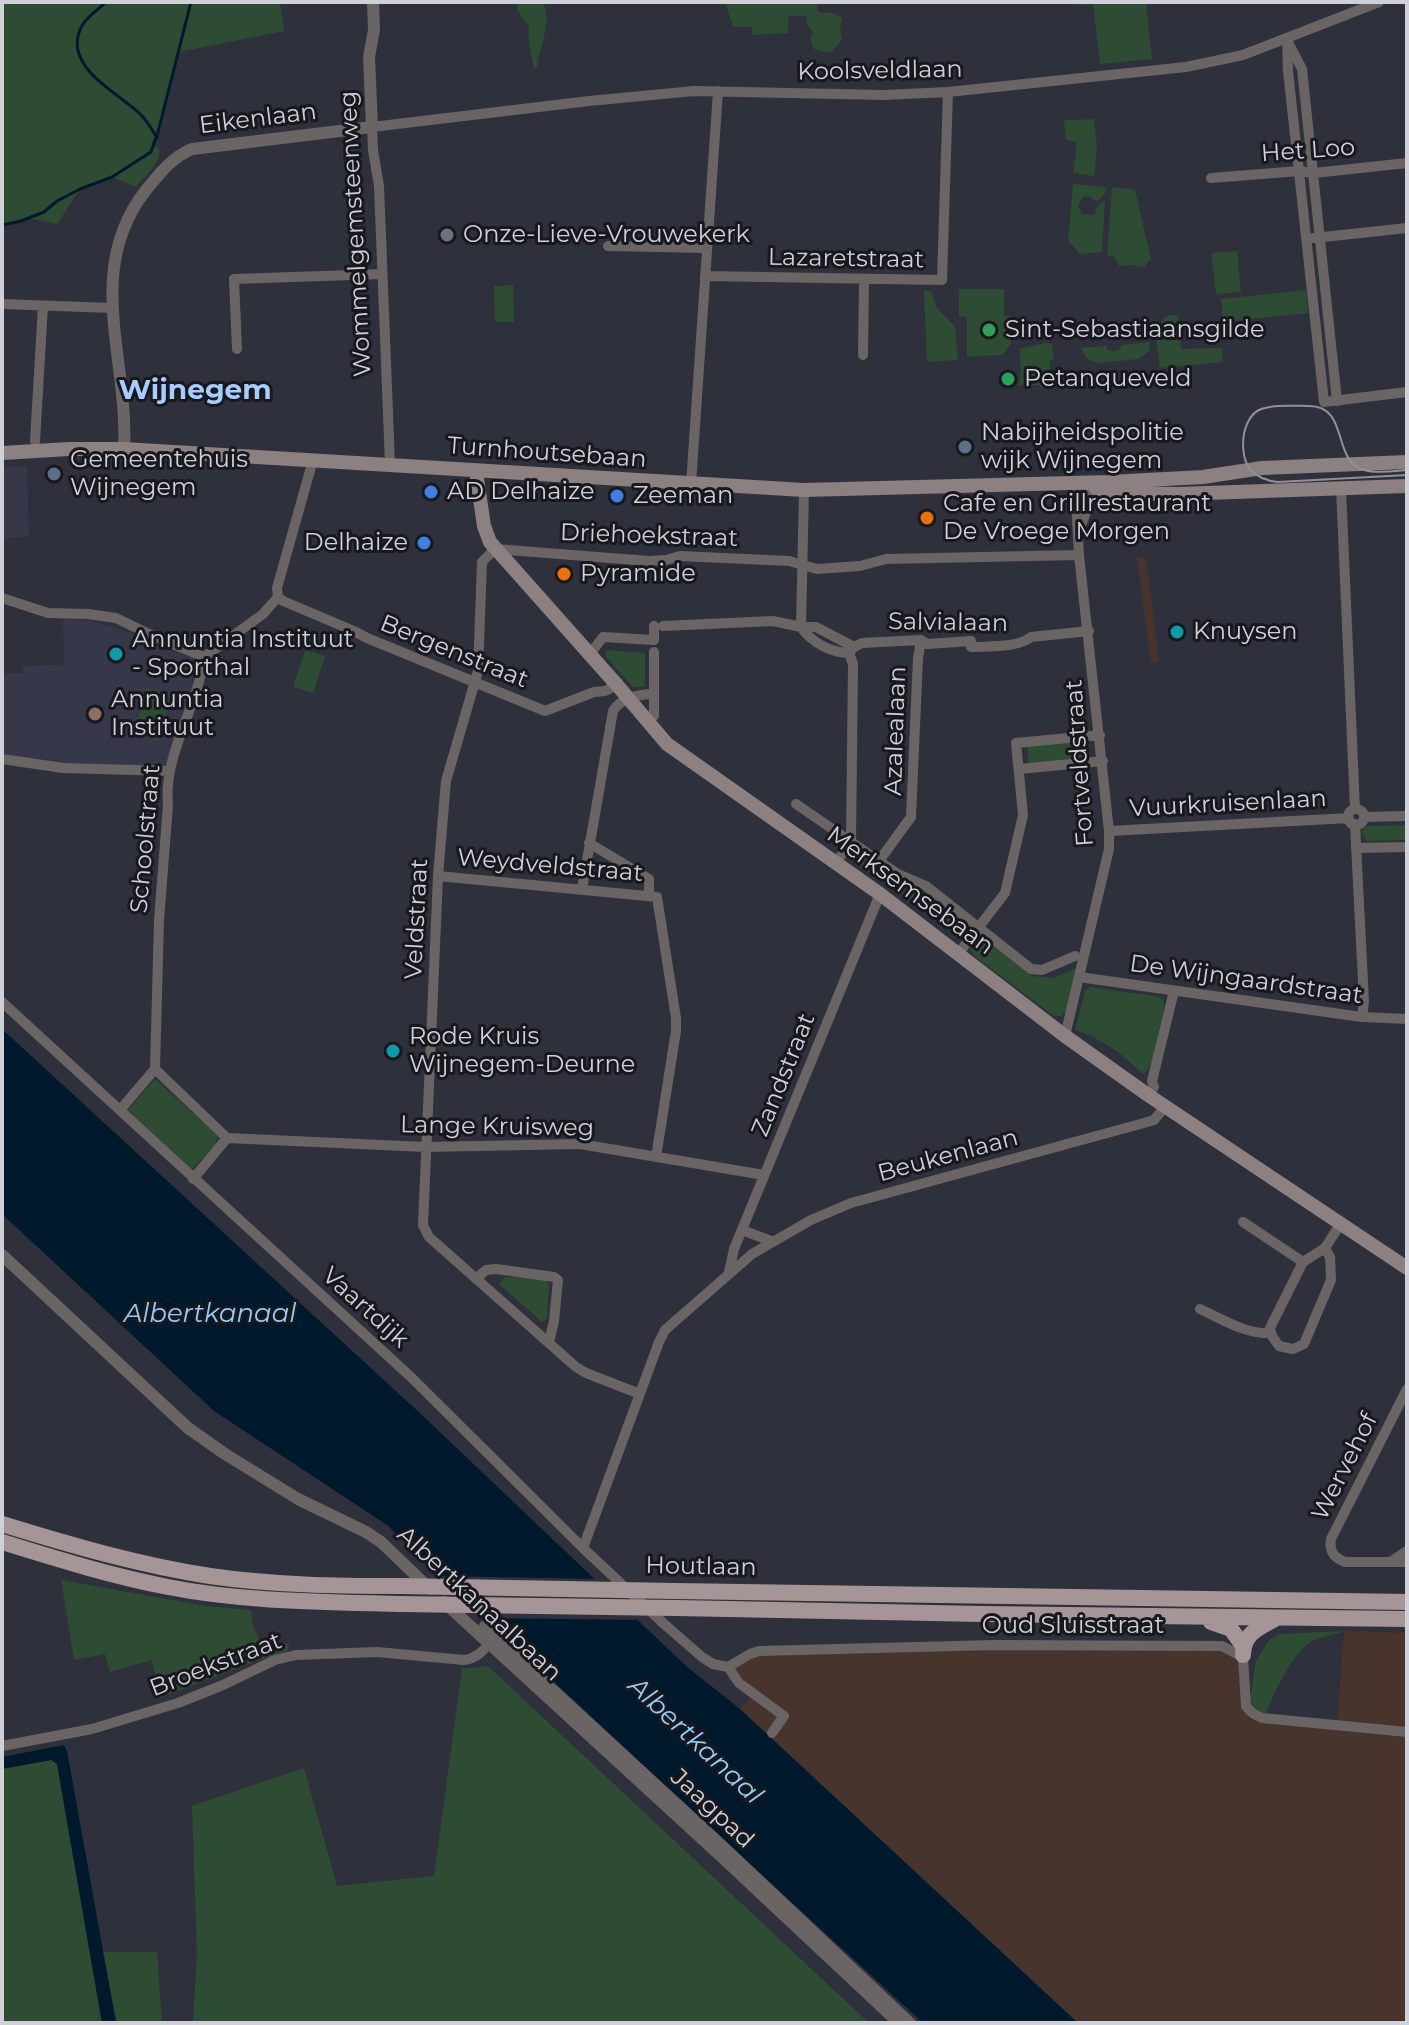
<!DOCTYPE html>
<style>
body{margin:0}
#map{position:relative;width:1409px;height:2025px;overflow:hidden;background:#2e303c;font-family:Montserrat,sans-serif}
canvas{display:block}
.frame{position:absolute;inset:0;border:4px solid #cfd0d8;pointer-events:none}
</style>
<div id="map">
<canvas width="1409" height="2025"></canvas>
<div class="frame"></div>
</div>
<script>
const context = document.querySelector('canvas').getContext('2d');
context.lineJoin = 'round';
function paint(path, color) { context.fillStyle = color; context.fill(path, 'evenodd'); }
function trace(path, color, width, dash) { context.strokeStyle = color; context.lineWidth = width; context.lineCap = dash ? 'butt' : 'round'; context.setLineDash(dash || []); context.stroke(path); }
function drawText(font, color, halo, rows, align = 'center') {
  context.font = font + ' Montserrat,sans-serif'; context.lineWidth = 6; context.setLineDash([]); context.textBaseline = 'middle'; context.strokeStyle = halo; context.fillStyle = color; for (const [text, x, y, turn = 0] of rows) {
    context.save(); context.translate(x, y); context.rotate((+turn || 0) * Math.PI / 180); context.textAlign = isNaN(turn) ? turn : align; if (halo) context.strokeText(text, 0, 0); context.fillText(text, 0, 0); context.restore();
  }
}
paint(new Path2D(`
 M1137,557l9,1 13,104 -8,2z
 M1344,1631l63,2v390h-329l-338,-314 13,-15 -25,-27 22,-13 472,-8 21,11 7,56 87,11z`), '#46342d');
paint(new Path2D(`
 M27,466l2,71 -27,1v-71z
 M68,617l34,7 30,9 25,13 36,12 5,6 -6,17 7,2 -30,88 -167,-12v-85l21,-1v-7l41,-1 -1,-46z`), '#36384a');
paint(new Path2D(`
 M2,2h278l4,29 -105,21 -19,79 -2,5 -6,5v3l7,4c3,15 -14,28 -23,39l-24,-10 -32,12 -23,35 -28,-6 -27,7z
 M519,2h24c10,21 -4,45 -6,66h-3c-3,-15 -7,-28 -5,-43l-6,-6 -6,-10z
 M725,2h89l3,2v5l2,3 13,1 10,5 -2,13 2,8 -11,13h-7l-10,-3 -4,-11 3,-5 -7,-10 1,-7h-18l-1,17 -36,2v-8h-19z
 M1077,2h69l6,57 -52,5 -7,-60 -16,1z
 M1094,119l3,27 -3,30 -21,-3 4,-31 -11,-2 -2,-20z
 M1073,184l33,3 -1,6 -8,9c-5,-4 -8,-7 -14,-5l-5,8 4,9 12,1 4,-9 7,-7 -3,53 -22,2 -12,-14z
 M1112,187l23,3 16,69 -7,8 -12,-2 -13,1 -6,-10 -6,1z
 M1237,251l4,41 -25,2 -5,-41z
 M513,285l1,37h-19l-1,-36z
 M959,289h45v27h7v28l-9,11 -35,2v-40l-8,-1z
 M1306,290l2,23 -85,9 -2,-23z
 M924,291h7l6,17 18,19 3,33 -31,2z
 M1169,315h9l3,34 41,-1 1,14 -63,6c-2,-19 -10,-43 9,-53z
 M1150,342l-1,9 -10,8 -42,4 -11,-5 -5,-10 25,-2 1,3c7,4 12,2 15,-4z
 M1045,343l7,1 2,16 -4,1v26l-10,1v-3h-21l2,-18 -2,-18z
 M305,650l20,6 -12,37 -20,-6z
 M605,650l40,3v34h-12l-27,-30z
 M146,688l24,6 -10,46 -25,-6z
 M1087,740l3,19 -61,5 -2,-19z
 M1407,825v15l-41,1 -4,-9 4,-6z
 M857,851l43,37 15,4 34,27 7,-2 11,6 1,8 -8,6 -107,-77z
 M981,935l51,41 22,2 22,-10 -8,39 -6,9h-8l-81,-61 -3,-7z
 M1090,987l70,10 4,6v5l-12,53c-2,5 -4,11 -10,13 -17,-19 -43,-37 -67,-44l10,-39z
 M155,1079l63,57 -3,9 -23,24 -64,-59z
 M505,1277l38,1 6,6 -2,34 -5,4 -43,-38z
 M61,1580l145,26 45,4 2,16 7,14 29,4 -1,7 -34,11 -94,36 -8,-38 -42,12 -5,-18 -31,6z
 M1344,1631c-11,5 -26,5 -36,13 -17,11 -35,52 -43,71 -8,-2 -14,-7 -15,-15l6,-39 13,-21 10,-6z
 M488,1666l381,357h-676l4,-70 -5,-147 112,-38 33,118 97,-10 28,-207z
 M51,1760l6,4 45,259h-100v-254z
 M103,1952h54l5,71h-45z`), '#2e4c34');
paint(new Path2D(`
 M2,1029l421,387 263,250 54,43 338,314h-155l-234,-215 -302,-283 -173,-114 -212,-197z
 M64,1745l3,6 49,272h-14l-45,-259 -6,-4 -49,9v-12z`), '#00192c');
paint(new Path2D(`
 M435,1576l164,3 43,41 -162,-2z`), '#2e303c');
trace(new Path2D(`
 M106,2c-7,7 -18,14 -23,22 -24,40 32,67 55,88 8,7 14,17 19,26
 M2,225l19,-4 23,-9 13,-11 23,-12 32,-12 39,-25 7,-20 33,-130`), '#00192c', 3);
trace(new Path2D(`
 M1287,39l1,32 36,331 83,-10
 M1289,44l13,25 35,332
 M1211,178l88,-7 15,2 93,-10
 M1314,238l93,-10
 M608,246l98,2
 M705,276l237,4 6,-188
 M2,304l110,4
 M237,349l-3,-70 148,-5
 M863,355l1,-75
 M35,441l8,-135
 M390,464l-11,-278 -6,-36 -1,-23 217,-26 105,-10 191,4 63,-3 238,-25 57,-12 136,-53
 M691,484c8,-131 19,-262 27,-393
 M1341,488l14,321
 M804,490l-3,137c10,15 30,26 48,26
 M1079,531l10,-27v-21
 M278,597l5,4 71,30 13,7 178,73 49,-19 11,-1 12,-6
 M2,598l46,15 40,1 28,4 37,18 51,21
 M663,626l110,-5 28,6h15l38,20 -5,6 4,11 -2,177 -15,22
 M854,647l8,-4 59,-3 6,4 44,-3v6c17,-1 47,1 60,-10l58,-6
 M654,652v64
 M590,654l13,-17 51,3v-14
 M2,759l61,9 106,3
 M1019,769l84,-8
 M796,804l102,70 28,12 105,83 11,1 33,-14
 M1348 817a8 8 0 1 1 16 0a8 8 0 1 1-16 0Z
 M1364,817l43,-1
 M1355,824l9,178 -2,15
 M1109,831l240,-13
 M589,843l60,36v17
 M1356,848l51,-1
 M879,861l32,-44 7,-159 3,-18
 M438,876l219,21 19,121v13l-20,126
 M582,889l31,-178c9,-14 26,-17 41,-17
 M958,954l47,-61 18,-78 -7,-72 84,-8
 M1079,977l283,40 45,2
 M2,1002l410,376 171,170 80,75 39,34 11,7 15,3 22,-13 9,-3 236,-6 227,1 21,11 3,49c5,7 9,9 16,12l145,14
 M1065,1036l44,-187v-18l-30,-276 -4,-72
 M155,1069l72,69 199,9 154,-3 184,31
 M1148,1095l6,-8 -2,-6 22,-90
 M120,1110l35,-41 4,-149 9,-115c-5,-51 30,-97 36,-148l59,-43 15,-17 -1,-9 36,-128
 M193,1179l34,-41
 M1243,1222l60,40
 M742,1230l29,11
 M1325,1248l5,9 1,23 -27,64 -11,5 -14,-3 -7,-10 -2,-8 33,-66 22,-14 16,-25
 M729,1272l5,-23 146,-355
 M476,1279l10,-9 10,-1 58,8 4,3 -4,41 -5,21
 M1200,1309c22,10 47,26 71,24
 M1407,1389l-76,150c-2,12 3,19 14,23h62
 M640,1394l-54,-21 -10,-6 -147,-130 -6,-12 15,-349 8,-95 32,-110 4,-109 13,-13 154,12 17,-1 14,-4 109,5 28,8 43,-3 26,-7 193,-4
 M583,1548l76,-206 6,-12 87,-76 59,-34 40,-17 293,-80 10,-3 11,-13
 M1392,1561l15,-10
 M484,1626l231,212 196,185
 M728,1667l11,16 45,33 -12,17
 M2,1746l90,-17 86,-26 45,-18 52,-25 21,-5 81,-3 87,8c11,-1 18,-8 25,-16`), '#6b6464', 10);
trace(new Path2D(`
 M124,449c5,-90 -41,-179 22,-259 14,-17 25,-32 46,-41l180,-22 -3,-70 5,-27 -1,-28
 M2,1255l186,173 37,26 73,45 68,33 15,10 49,47
 M444,1602l278,255 177,166`), '#6b6464', 12);
trace(new Path2D(`
 M2,453l67,-4h55l680,41 305,-8 94,-5 59,-9 145,-6
 M476,471l8,55 6,16 127,143 50,59 213,150 185,142 83,59 259,173
 M1096,488l27,5 55,1 229,-8`), '#8c8081', 14);
trace(new Path2D(`
 M2,1524c68,21 137,41 208,52 62,9 127,10 190,10
 M2,1542c55,17 109,34 166,45 76,15 155,15 232,17
 M675,1591l732,11
 M676,1608l306,6 425,5
 M1211,1622l20,7 12,17
 M1243,1655c0,-21 15,-27 32,-36`), '#a59596', 16);
trace(new Path2D(`
 M1407,470c-13,1 -30,4 -43,0 -33,-9 -14,-65 -56,-64 -14,0 -36,-2 -49,4 -18,9 -21,46 -8,60 7,8 17,11 27,12l129,-7`), '#90919b', 2);
trace(new Path2D(`
 M400,1586l275,5
 M400,1604l276,4`), '#a59596', 16);
for (const [x, y, r, color] of [
 [447,235,8,"#6b7280"],
 [989,330,8,"#2e9e5b"],
 [1008,379,8,"#2e9e5b"],
 [965,447,8,"#5c6f8a"],
 [54,474,8,"#5c6f8a"],
 [431,492,8,"#3f7fe0"],
 [617,496,8,"#3f7fe0"],
 [927,518,8,"#e8710a"],
 [424,543,8,"#3f7fe0"],
 [564,574,8,"#e8710a"],
 [1177,632,8,"#0f9aa8"],
 [116,654,8,"#0f9aa8"],
 [95,714,8,"#8d6e63"],
 [393,1051,8,"#0f9aa8"]
]) { const dot = new Path2D(); dot.arc(x, y, r, 0, 2 * Math.PI); context.fillStyle = color; context.fill(dot); trace(dot, '#18181e', 3); }
drawText('24px', '#cfd0d8', '#18181e', [
 ["Koolsveldlaan",880,71,-1],
 ["Eikenlaan",258,119,-7],
 ["Het Loo",1308,151,-4],
 ["Wommelgemsteenweg",356,234,-93],
 ["Lazaretstraat",846,259,1],
 ["Turnhoutsebaan",547,453,4],
 ["Driehoekstraat",649,536,2],
 ["Salvialaan",948,623,1],
 ["Bergenstraat",454,652,22],
 ["Azalealaan",896,731,-88],
 ["Fortveldstraat",1080,763,-94],
 ["Vuurkruisenlaan",1228,804,-3],
 ["Schoolstraat",146,839,-85],
 ["Weydveldstraat",550,866,5],
 ["Merksemsebaan",910,891,36],
 ["Veldstraat",417,919,-87],
 ["De Wijngaardstraat",1246,980,8],
 ["Zandstraat",784,1075,-68],
 ["Lange Kruisweg",497,1127,1],
 ["Beukenlaan",948,1156,-15],
 ["Vaartdijk",365,1308,42],
 ["Wervehof",1345,1467,-63],
 ["Houtlaan",701,1567,1],
 ["Albertkanaalbaan",479,1604,43],
 ["Oud Sluisstraat",1073,1626],
 ["Broekstraat",216,1665,-21],
 ["Jaagpad",712,1809,43]
]);
drawText('24px', '#cfd0d8', '#18181e', [
 ["Onze-Lieve-Vrouwekerk",463,235],
 ["Sint-Sebastiaansgilde",1005,330],
 ["Petanqueveld",1024,379],
 ["Nabijheidspolitie",981,433],
 ["wijk Wijnegem",981,461],
 ["Gemeentehuis",70,460],
 ["Wijnegem",70,488],
 ["AD Delhaize",447,492],
 ["Zeeman",633,496],
 ["Cafe en Grillrestaurant",943,504],
 ["De Vroege Morgen",943,532],
 ["Delhaize",408,543,"right"],
 ["Pyramide",580,574],
 ["Knuysen",1193,632],
 ["Annuntia Instituut",132,640],
 ["- Sporthal",132,668],
 ["Annuntia",111,700],
 ["Instituut",111,728],
 ["Rode Kruis",409,1037],
 ["Wijnegem-Deurne",409,1065]
], 'left');
drawText('italic 26px', '#8fcefd', '#18181e', [
 ["Albertkanaal",210,1314],
 ["Albertkanaal",695,1741,43]
]);
drawText('bold 28px', '#a7ccfd', '#18181e', [
 ["Wijnegem",195,391]
]);
</script>
